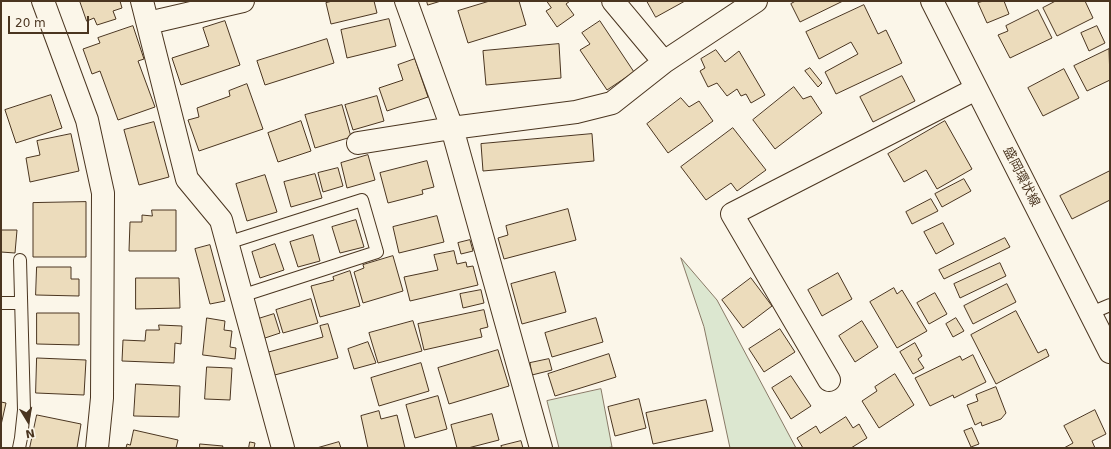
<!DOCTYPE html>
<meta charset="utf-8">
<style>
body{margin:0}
#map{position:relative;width:1111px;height:449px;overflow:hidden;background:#fbf6e9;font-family:"DejaVu Sans",sans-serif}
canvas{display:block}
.frame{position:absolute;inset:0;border:2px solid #4a3520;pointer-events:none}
.north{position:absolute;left:8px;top:401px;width:40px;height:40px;-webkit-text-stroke:3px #fbf6e9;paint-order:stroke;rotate:170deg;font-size:11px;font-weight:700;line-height:16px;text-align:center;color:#4a3520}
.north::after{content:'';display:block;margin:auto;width:14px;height:18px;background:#4a3520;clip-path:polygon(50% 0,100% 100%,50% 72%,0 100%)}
.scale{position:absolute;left:8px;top:16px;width:81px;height:18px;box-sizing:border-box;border:2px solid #4a3520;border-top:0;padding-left:5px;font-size:12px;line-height:14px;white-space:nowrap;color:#4a3520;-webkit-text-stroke:3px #fbf6e9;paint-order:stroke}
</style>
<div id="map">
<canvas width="1111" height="449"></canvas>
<div class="frame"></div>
<div class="north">N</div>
<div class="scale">20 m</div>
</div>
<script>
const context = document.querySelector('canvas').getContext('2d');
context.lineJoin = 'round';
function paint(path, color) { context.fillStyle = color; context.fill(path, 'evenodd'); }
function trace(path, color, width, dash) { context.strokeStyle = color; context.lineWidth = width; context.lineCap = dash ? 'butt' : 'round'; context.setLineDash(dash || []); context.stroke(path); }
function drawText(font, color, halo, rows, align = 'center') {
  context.font = font + ' "DejaVu Sans","Noto Sans JP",sans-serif'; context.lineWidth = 3; context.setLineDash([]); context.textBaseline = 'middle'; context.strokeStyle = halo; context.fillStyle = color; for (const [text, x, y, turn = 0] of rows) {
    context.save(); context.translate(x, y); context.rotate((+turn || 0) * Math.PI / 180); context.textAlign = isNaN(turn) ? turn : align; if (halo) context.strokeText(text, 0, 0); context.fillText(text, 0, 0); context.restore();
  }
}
const green = new Path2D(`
 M681,258l36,42 79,148h-66l-26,-121z
 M601,389l11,58 -6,1h-47l-12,-47z`);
paint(green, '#dce7d0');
trace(green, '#887966', 1);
const building = new Path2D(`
 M80,1h40l2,7 -9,3 3,8 -19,6 -3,-7 -7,3z
 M333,1h41l3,12 -46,11 -5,-21z
 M427,1h14l-13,4z
 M490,1h29l7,24 -58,18 -10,-32z
 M547,1h23l-4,3 8,11 -17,12 -11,-16 5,-3z
 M647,1h38l-29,16z
 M796,1h47l-43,21 -9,-18z
 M984,1h20l5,13 -22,9 -9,-20z
 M1056,1h29l8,17 -36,18 -14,-28z
 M864,5l14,29 8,-4 16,33 -66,31 -11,-22 33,-18 -7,-12 -32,17 -13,-27z
 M1038,10l14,28 -42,20 -12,-23 10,-4 -2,-5z
 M389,19l7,27 -49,12 -6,-28z
 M225,21l15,44 -59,20 -9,-27 37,-12 -6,-18z
 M600,21l34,51 -27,18 -27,-40 10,-6 -8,-11z
 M133,26l11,33 -6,2 17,46 -37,13 -18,-49 -8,3 -9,-25 17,-6 -2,-5z
 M1097,26l8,17 -16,8 -8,-18z
 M327,39l7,24 -69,22 -8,-24z
 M559,44l2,34 -75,7 -3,-34z
 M1109,49l1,31 -23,11 -13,-25z
 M716,50l9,12 14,-11 26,44 -14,8 -5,-9 -5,2 -4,-7 -10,7 -10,-13 -9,4 -8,-16 5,-3 -4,-9z
 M415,59l13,38 -41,14 -8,-23 24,-8 -5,-15z
 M810,68l12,15 -4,4 -13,-16z
 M1064,69l15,29 -36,18 -15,-28z
 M902,76l13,25 -42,21 -13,-25z
 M247,84l16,45 -64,22 -11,-31 11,-3 -2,-9 33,-12 -1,-5z
 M794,87l9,12 8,-3 11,17 -47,36 -22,-29z
 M51,95l11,33 -46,15 -11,-33z
 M377,96l7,25 -31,9 -8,-25z
 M681,98l8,9 10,-6 14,20 -45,32 -21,-29z
 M342,105l9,32 -36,11 -10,-33z
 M301,121l10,30 -33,11 -10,-29z
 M945,121l27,48 -35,20 -11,-19 -22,12 -16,-28z
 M154,122l15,55 -30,8 -15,-55z
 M733,128l33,42 -29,21 -6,-8 -25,17 -25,-33z
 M71,134l8,37 -49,11 -4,-24 14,-3 -3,-14z
 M592,134l2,27 -111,10 -2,-27z
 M368,155l7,25 -28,8 -6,-25z
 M427,161l7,26 -12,3 1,4 -35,9 -8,-30z
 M338,168l5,18 -20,6 -5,-19z
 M1110,171v29l-38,19 -12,-23z
 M315,174l7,24 -31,9 -7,-25z
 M265,175l12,37 -30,9 -11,-37z
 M964,179l7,12 -29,16 -7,-13z
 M931,199l7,12 -26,13 -6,-12z
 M86,202v55h-53v-54z
 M568,209l8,31 -72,19 -6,-21 10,-3 -2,-9z
 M152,210h24v41h-47l1,-29h12v-7l10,1z
 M437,216l7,26 -45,11 -6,-26z
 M356,220l8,27 -24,6 -8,-26z
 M943,223l11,21 -18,10 -12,-22z
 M1,230h16l-2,23 -14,-1z
 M313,235l7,26 -22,6 -8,-25z
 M1005,238l5,9 -66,32 -5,-9z
 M470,240l3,11 -12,3 -3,-11z
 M275,244l9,26 -24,8 -8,-26z
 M210,245l15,56 -15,3 -15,-55z
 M454,251l3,13 9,-2 1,5 6,-1 5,19 -68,16 -6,-24 34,-7 -4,-15z
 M393,256l10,35 -40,12 -9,-31 10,-4 -1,-3z
 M1000,263l6,13 -46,22 -6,-14z
 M37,267h34v12h8v17l-43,-1z
 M350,271l10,35 -40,11 -9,-31 23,-6 -1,-3z
 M555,272l11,40 -44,12 -11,-40z
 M838,273l14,26 -30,17 -14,-26z
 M136,278h43l1,30 -44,1z
 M751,278l21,28 -29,22 -21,-28z
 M1007,284l9,18 -43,22 -9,-18z
 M894,288l3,6 5,-4 25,41 -30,17 -27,-46z
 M481,290l3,13 -21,5 -3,-14z
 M935,293l12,21 -18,10 -12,-21z
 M311,299l7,24 -35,10 -7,-23z
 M484,310l4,17 -8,2 2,8 -58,13 -6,-26z
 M1016,311l22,42 8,-4 3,7 -53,28 -25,-49z
 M37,313h42v32l-42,-1z
 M274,314l6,19 -18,6 -7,-19z
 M207,318l18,3 -1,9 8,1 -2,16 6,1 -1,11 -32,-4z
 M596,318l7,24 -51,15 -7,-24z
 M956,318l8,13 -11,6 -7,-13z
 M413,321l9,30 -44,12 -9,-30z
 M862,321l16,26 -23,15 -16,-26z
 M328,324l10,34 -67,18 -6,-23 58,-16 -3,-11z
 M159,325l23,1 -1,18 -6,-1 -1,20 -52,-2 1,-21 22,1 1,-11h13z
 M780,329l15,23 -31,20 -15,-23z
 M368,342l8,21 -22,6 -6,-20z
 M915,343l7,13 -4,3 6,9 -11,6 -13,-22z
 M498,350l11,36 -60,18 -11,-36z
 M609,354l7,23 -61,19 -7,-22z
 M973,355l13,27 -32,16 -1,-3 -23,11 -15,-28 45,-22 2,4z
 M37,358l49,2 -2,35 -48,-2z
 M549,359l3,11 -20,5 -2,-12z
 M421,363l8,28 -50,15 -8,-28z
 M207,367l25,1 -2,32 -25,-1z
 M895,374l19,31 -35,23 -17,-27 15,-10 -2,-4z
 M791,376l20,30 -20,13 -19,-31z
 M136,384l44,2 -1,31 -45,-1z
 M996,387l10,26 -5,6 -19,7 -1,-4 -6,3 -8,-20 11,-4 -2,-6z
 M438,396l9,33 -32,9 -9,-33z
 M639,399l7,29 -31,8 -7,-29z
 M706,400l7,31 -60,13 -7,-31z
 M1,402l5,1 -5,22z
 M1095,410l11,24 -14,7 3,7h-31l9,-5 -9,-17z
 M379,411l2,8 16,-4 8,33h-37l-7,-32z
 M492,414l7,26 -31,8h-11l-6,-23z
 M37,415l44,9 -4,24h-47z
 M846,417l7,11 6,-4 8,14 -16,10h-48l-6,-10 19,-12 4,7z
 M972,428l7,16 -8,3 -7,-16z
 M134,430l44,10 -2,8h-50l1,-4 3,1z
 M521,441l2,7h-21l-1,-2z
 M250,442l5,1 -1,5h-5z
 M339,442l2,6h-24z
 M200,444l23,2 -1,2h-22z`);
paint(building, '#ecdcbc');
trace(building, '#4a3520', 1);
const lane = new Path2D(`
 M227,243l135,-43 15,52 -136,44
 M1,303h20
 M1091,313l19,-8
 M19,448l2,-10 3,-28 -4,-150`);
const street = new Path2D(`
 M43,1l44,119 16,73 -1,205 -5,50
 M142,1l45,178 34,41 62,228
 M406,1l46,127 89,320
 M613,1l51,61
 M148,23l95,-22
 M358,143l94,-15 124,-16 36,-9 52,-41 92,-61
 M829,380l-97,-166 244,-125`);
const primary = new Path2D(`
 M932,1l178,351`);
trace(lane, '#4a3520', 14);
trace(street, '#4a3520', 24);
trace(primary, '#4a3520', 24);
trace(lane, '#fbf6e9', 12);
trace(street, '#fbf6e9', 22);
trace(primary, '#fbf6e9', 22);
drawText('13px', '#4a3520', '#fbf6e9', [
 ["盛岡環状線",1021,177,63]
]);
</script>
